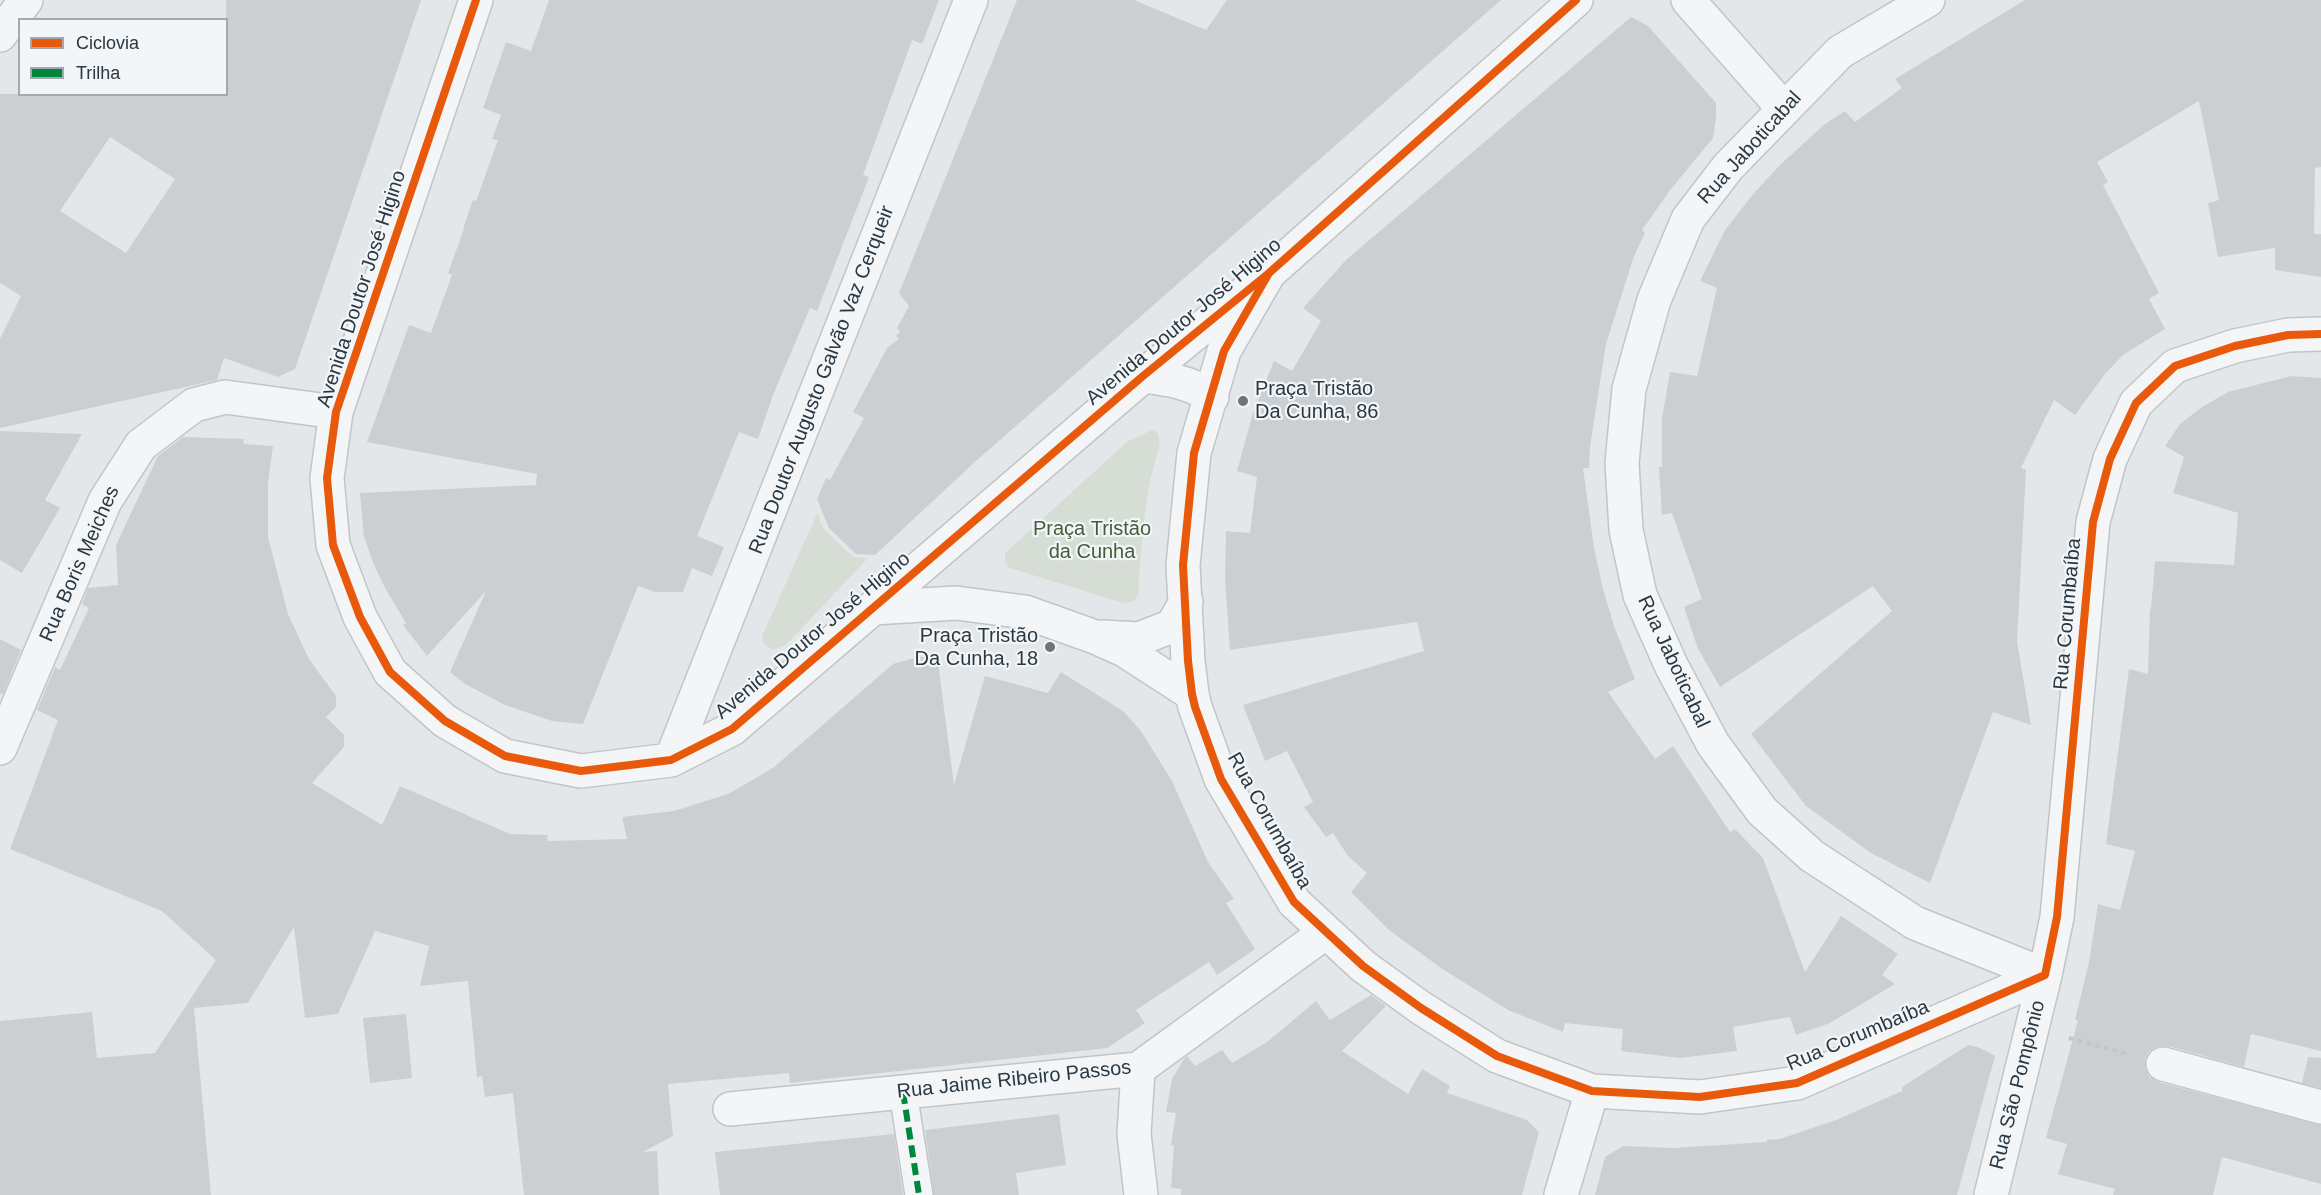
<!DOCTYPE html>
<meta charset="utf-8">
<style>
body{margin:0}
#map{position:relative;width:2321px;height:1195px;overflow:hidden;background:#e4e7e9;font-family:Helvetica,sans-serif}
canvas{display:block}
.legend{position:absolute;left:18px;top:18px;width:210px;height:78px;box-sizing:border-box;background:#f2f6f8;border:2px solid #a2aaaf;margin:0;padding:8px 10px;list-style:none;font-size:18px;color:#2b3842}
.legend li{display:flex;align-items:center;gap:12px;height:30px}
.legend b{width:30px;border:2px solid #a2aaaf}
</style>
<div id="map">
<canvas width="2321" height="1195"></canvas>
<ul class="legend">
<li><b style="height:8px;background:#e8590c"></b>Ciclovia</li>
<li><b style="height:8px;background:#00873e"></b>Trilha</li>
</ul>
</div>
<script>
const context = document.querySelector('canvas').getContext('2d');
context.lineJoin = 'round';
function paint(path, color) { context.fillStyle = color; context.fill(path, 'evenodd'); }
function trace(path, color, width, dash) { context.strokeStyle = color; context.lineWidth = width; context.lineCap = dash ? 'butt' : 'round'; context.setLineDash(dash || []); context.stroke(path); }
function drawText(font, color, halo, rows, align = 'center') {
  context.font = font + ' Helvetica,sans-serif'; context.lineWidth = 4.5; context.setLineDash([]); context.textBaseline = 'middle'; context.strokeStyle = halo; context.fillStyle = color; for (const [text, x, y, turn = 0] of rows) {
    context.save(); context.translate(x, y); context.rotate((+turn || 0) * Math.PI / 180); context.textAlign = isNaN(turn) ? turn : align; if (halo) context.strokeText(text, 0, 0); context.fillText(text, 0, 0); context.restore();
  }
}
paint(new Path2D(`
 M1154,429c12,11 1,29 -2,44 -9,40 -11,80 -14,122l-4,6 -11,2 -113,-35 -5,-5v-10l123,-112z
 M817,514l6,14 30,29 15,1 -82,87 -14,5 -9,-7v-9z`), '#d6ddd5');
paint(new Path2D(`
 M226,0h195l-126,369 -17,8 -54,-19 -7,22 -217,48v-89l21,-43 -21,-13v-189h226zM110,137l65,42 -49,74 -66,-42z
 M549,0h390l-17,44 -10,-4 -49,135 6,2 -52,134 -7,-3 -37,87 -15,44 -19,-7 -42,104 27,11 -12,29 -20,-8 -9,24h-28l-17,-6 -55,138 -31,-3 -47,-16 -40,-21 -15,-12 36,-81 -59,65 -24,-31 3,-2 -21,-35 -11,-23 -10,-28 -4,-44 176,-8 1,-11 -170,-32 42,-117 22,8 21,-58 -4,-2 16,-44h-1l10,-29 3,1 22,-61 -6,-1 9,-24 -18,-7 23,-66 25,9z
 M1017,0h117l72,30 21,-30h274l-525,461 -101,94 -19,-1 -27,-26 -12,-29 9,-21 4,2 34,-62 -11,-6 34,-64 12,-9 -3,-3 4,-4 -3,-4 12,-22 -10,-13z
 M2025,0h296v167l-6,1 -1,66h7v43l-46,-7v-22l-57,9 -10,-54 11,-3 -20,-99 -102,61 11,20 -5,3 56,108 -10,6 16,30 -42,26 -18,19 -30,41 -21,-15 -33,68 5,2 -9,171 14,84 -38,-13 -63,171 -59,-30 -65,-47 -55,-72 141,-123 -19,-25 -153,101 -22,-38 -14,-42 18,-8 -30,-86 -10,2 -3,-48h3v-49l8,-46 27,4 20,-88 -17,-7 25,-51 29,-37 27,-29 44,-40 20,-13 10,11 47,-34 -7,-9z
 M1631,17l17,9 68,77v14l-3,21 -42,51 -29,41 3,3 -11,23 -28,88 -16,103 -1,21h-6l11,80 9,41 12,40 20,50 -27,13 47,67 18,-13 57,86 5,-3 28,29 42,114 36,-56 57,38 -16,21 13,9 -65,39 -34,12 -6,-18 -57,10 4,24 -57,7 -59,-7 2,-22 -58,-6 -2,9 -55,-22 -67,-42 -52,-38 -38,-38 16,-19 -19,-17 -15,-23 -7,4 -22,-30 9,-5 -26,-51 -22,10 -22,-56 181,-54 -7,-29 -187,28 -5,-70 1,-49 24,2 7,-56 -20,-6 16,-58 21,-52 18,10 29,-50 -18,-13 43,-48z
 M2291,376l30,2v673l-70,-17 -7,33 -76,-21h-9l-10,5 -4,8v9l4,9 9,5 163,43v59l-99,-27 -9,38h-100l2,-6 -57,-15 9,-30 -21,-6 32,-118h-3l14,-58 9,-58 22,6 15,-59 -29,-7 23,-175 19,5 2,-65h1l4,-48 79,4 4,-52 -65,-20 11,-36 -19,-11 15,-22 22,-17 26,-15z
 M0,431l82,3 -37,66 15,8 -38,65 -22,-13z
 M183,437l61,2 -1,5 30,2 -5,38v53l20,77 21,45 27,37v11l-10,10 18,18v12l-32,36 70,42 18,-39 110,48 38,1 -1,6 80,-2 -5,-22 52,-6 54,-17 45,-26 120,-104 21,-6 23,-3 17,130 31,-109 63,17 13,-21 62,39 18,20 31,50 36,81 26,37 -8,4 29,46 -38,26 -8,-13 -73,48 9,13 -38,25 -317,35 -1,-10 -121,11 5,52 -30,16 14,-1 2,44h-135l-11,-102 -28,4 -3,-21 -5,1 -9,-96 -48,5 9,-40 -54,-15 -37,83 -33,4 -11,-91 -46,76 -54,5 17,187h-211v-174l92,-9 5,46 58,-5 61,-93 -54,-49 -152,-62 48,-129 -21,-10 18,-43 5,3 29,-62 -7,-4 6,-16 30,-3 -2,-40 42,-89z
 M0,639l21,11 -18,44 -3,-1z
 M1371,995l15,11 -44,45 66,43 14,-25 28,17 -3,7 80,27 12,12 -17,63h-341v-6l-10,-1 3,-42 -3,-1 5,-32 -10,-1 6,-33 12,-20 3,-3 8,10 27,-16 10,13 35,-21 49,-41 14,19z
 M406,1014l6,64 -42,5 -7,-65z
 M1968,1045l10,2 17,9 -38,139h-362l10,-38 18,-11 51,2 93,-6v-2l13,-1 56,-19 66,-29v-4z
 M2308,1057l13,1v30l-19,-5z
 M1059,1114l7,51 -50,8 3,22h-85l-9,-65z
 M894,1134l9,61h-183l-5,-43z`), '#cccfd1');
const pedestrian = new Path2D(`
 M903,1092l16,103`);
const minor = new Path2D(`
 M476,0l-140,412 -9,66 6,67 27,72 30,55 55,49 60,35 76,15 90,-11 61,-31 411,-353 126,-103 307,-273
 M1688,0l96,109
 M1928,0l-88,52 -112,115 -40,52 -34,81 -25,89 -7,74 4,67 14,65 31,70 42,79 49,67 50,45 103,67 130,52 -54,220
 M0,35l26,-35
 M1269,273l-45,78 -30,102 -11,112 5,96 4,33 3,13 26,72 73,123 69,64 58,42 76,48 95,35 108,6 97,-14 248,-108 12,-58 36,-395 17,-63 26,-56 39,-37 60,-20 53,-11 33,-1
 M1143,376c26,3 47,6 69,21
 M873,608l83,-5 69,9 70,25 29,13 68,44
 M1102,637l37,2 33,-13 14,-24
 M0,748l105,-247 36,-56 53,-40 31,-8 111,15
 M671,760l300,-760
 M2163,1064l158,43
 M1138,1069l-4,65 7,61
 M730,1109l408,-40 188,-137
 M1561,1195l31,-104`);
trace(pedestrian, '#c2c5c7', 30);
trace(minor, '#c2c5c7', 36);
trace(new Path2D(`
 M2069,1038l59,16`), '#c2c6c8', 4, [4.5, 4.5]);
trace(pedestrian, '#f3f5f6', 27);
trace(minor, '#f3f5f6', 33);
trace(new Path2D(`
 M903,1092l16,103`), '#00873e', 6, [12, 6]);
trace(new Path2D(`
 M476,0l-140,412 -9,66 6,67 27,72 30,55 55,49 60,35 76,15 90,-11 61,-31 411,-353 126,-103 307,-273
 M1269,273l-45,78 -30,102 -11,112 5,96 4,33 3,13 26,72 73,123 69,64 58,42 76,48 95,35 108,6 97,-14 248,-108 12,-58 36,-395 17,-63 26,-56 39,-37 60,-20 53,-11 33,-1`), '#e8590c', 8);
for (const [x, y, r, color] of [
 [1243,401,6,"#6c757c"],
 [1050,647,6,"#6c757c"]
]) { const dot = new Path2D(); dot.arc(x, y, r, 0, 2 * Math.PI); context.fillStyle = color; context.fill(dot); trace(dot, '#f2f6f8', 2); }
drawText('20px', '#2b3842', '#f2f6f8', [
 ["Rua Jaboticabal",1750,148,-48],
 ["Avenida Doutor José Higino",362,289,-72],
 ["Avenida Doutor José Higino",1184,322,-40],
 ["Rua Doutor Augusto Galvão Vaz Cerqueir",822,380,-69],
 ["Rua Boris Meiches",80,564,-66],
 ["Rua Corumbaíba",2068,614,-85],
 ["Avenida Doutor José Higino",813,636,-40],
 ["Rua Jaboticabal",1673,662,65],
 ["Rua Corumbaíba",1269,821,61],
 ["Rua Corumbaíba",1858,1036,-23],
 ["Rua Jaime Ribeiro Passos",1014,1080,-6],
 ["Rua São Pompônio",2018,1085,-76]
]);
drawText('20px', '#2b3842', '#f2f6f8', [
 ["Praça Tristão",1255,389],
 ["Da Cunha, 86",1255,412],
 ["Praça Tristão",1038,636,"right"],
 ["Da Cunha, 18",1038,659,"right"]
], 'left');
drawText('20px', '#465d39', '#f2f6f8', [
 ["Praça Tristão",1092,529],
 ["da Cunha",1092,552]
]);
</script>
